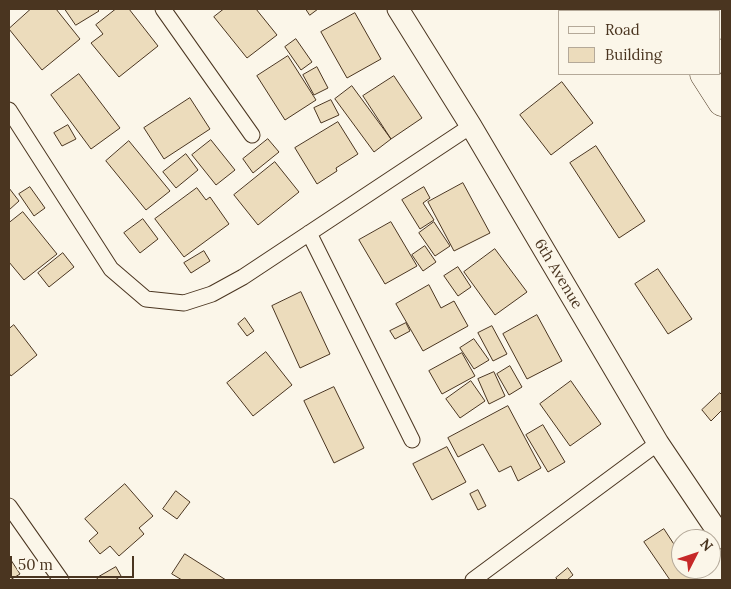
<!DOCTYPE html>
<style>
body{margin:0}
#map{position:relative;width:731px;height:589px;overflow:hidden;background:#fbf6e9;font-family:Lora,serif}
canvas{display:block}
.frame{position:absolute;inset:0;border:10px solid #4a3520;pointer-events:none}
.legend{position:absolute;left:558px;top:10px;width:162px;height:65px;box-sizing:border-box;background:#fbf6e9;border:1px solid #b4a999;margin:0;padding:6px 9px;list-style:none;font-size:15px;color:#4a3520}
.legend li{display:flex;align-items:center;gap:10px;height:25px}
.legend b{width:25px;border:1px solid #b4a999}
.north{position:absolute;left:671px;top:529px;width:50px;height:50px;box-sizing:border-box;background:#fbf6e9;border:1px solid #b4a999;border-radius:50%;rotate:49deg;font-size:14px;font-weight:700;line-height:20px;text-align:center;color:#4a3520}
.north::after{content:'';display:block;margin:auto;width:18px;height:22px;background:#c62828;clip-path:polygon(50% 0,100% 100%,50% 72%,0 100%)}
.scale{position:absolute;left:10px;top:556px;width:124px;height:22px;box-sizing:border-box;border:2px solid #4a3520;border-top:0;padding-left:6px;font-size:15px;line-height:18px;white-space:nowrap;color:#4a3520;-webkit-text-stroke:4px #fbf6e9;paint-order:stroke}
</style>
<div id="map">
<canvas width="731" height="589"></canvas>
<div class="frame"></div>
<ul class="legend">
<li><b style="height:6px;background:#fbf6e9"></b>Road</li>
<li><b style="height:14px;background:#ecdcbc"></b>Building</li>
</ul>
<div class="north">N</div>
<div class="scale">50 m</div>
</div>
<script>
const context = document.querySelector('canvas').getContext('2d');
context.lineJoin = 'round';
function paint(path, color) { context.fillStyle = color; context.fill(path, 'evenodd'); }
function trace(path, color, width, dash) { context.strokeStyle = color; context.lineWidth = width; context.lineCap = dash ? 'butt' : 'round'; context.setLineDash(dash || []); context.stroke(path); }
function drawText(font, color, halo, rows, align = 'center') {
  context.font = font + ' Lora,serif'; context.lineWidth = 4; context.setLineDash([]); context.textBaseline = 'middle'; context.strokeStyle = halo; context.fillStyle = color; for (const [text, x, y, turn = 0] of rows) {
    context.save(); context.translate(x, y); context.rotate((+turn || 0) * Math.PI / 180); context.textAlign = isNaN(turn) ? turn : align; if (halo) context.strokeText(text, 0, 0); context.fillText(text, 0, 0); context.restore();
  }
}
const building = new Path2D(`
 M31,9h25l24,30 -38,31 -33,-41z
 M65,9h32l2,2 -23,14z
 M116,9h13l29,37 -39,31 -28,-34 12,-9 -7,-9z
 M224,9h32l21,26 -30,23 -33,-41z
 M306,9h12l-8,6z
 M355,13l26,46 -34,19 -26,-46z
 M296,39l16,23 -11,8 -16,-23z
 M288,56l28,44 -31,20 -28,-44z
 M317,67l11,21 -14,7 -11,-20z
 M79,74l41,54 -29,21 -40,-54z
 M394,76l28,42 -31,21 -28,-43z
 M562,82l31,41 -42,32 -31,-40z
 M352,86l39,53 -17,13 -39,-53z
 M190,98l20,31 -46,30 -20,-31z
 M331,100l8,15 -18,8 -7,-15z
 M338,122l20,32 -22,14 1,3 -20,13 -22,-36z
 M68,125l8,14 -14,7 -8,-13z
 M268,139l11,13 -26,21 -10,-14z
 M211,140l24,30 -19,15 -24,-30z
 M129,141l41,50 -24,19 -40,-49z
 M596,146l49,75 -26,17 -49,-75z
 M186,154l12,16 -22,18 -13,-16z
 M275,162l24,30 -41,33 -24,-30z
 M463,183l27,50 -36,18 -26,-49z
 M30,187l15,21 -11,8 -15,-22z
 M424,187l6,11 -7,5 11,17 -14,9 -18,-29z
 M9,188l10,13 -10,9z
 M197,188l9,12 4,-3 19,27 -45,33 -29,-38z
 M23,212l34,42 -33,26 -15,-18v-39z
 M143,219l15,20 -18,14 -16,-20z
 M391,222l26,44 -32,18 -26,-44z
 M434,222l16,24 -15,10 -16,-23z
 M425,246l11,16 -13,9 -11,-16z
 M495,249l32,43 -32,23 -31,-43z
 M204,251l6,10 -19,12 -7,-10z
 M63,253l11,14 -25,20 -11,-14z
 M458,267l13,20 -13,9 -14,-20z
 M658,269l34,50 -24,15 -33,-50z
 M429,285l12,23 13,-7 14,25 -45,25 -27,-47z
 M301,292l29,62 -30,14 -28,-62z
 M537,315l25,46 -35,18 -24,-45z
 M245,318l9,13 -7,5 -9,-12z
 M406,323l4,8 -15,8 -5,-8z
 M14,325l23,30 -26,21 -2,-3v-44z
 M492,326l15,28 -14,7 -15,-28z
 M474,339l15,21 -15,9 -14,-21z
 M266,352l26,33 -39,31 -26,-33z
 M462,353l13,23 -33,18 -13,-23z
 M510,366l12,21 -13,8 -12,-21z
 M494,372l11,24 -16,8 -11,-25z
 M471,381l14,20 -25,17 -14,-19z
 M571,381l30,43 -31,22 -30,-42z
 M334,387l30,61 -30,15 -30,-62z
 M720,393l2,2v15l-11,11 -9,-11z
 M508,406l33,62 -23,13 -7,-15 -12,6 -16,-28 -25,13 -10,-19z
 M543,425l22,37 -17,10 -22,-37z
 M447,447l19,35 -34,18 -19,-36z
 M125,484l28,32 -14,12 5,6 -25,22 -9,-10 -10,8 -11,-13 9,-8 -13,-14z
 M478,490l8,16 -8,4 -8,-16z
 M176,491l14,11 -13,17 -14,-10z
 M664,529l17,26v14h9l8,11h-28l-26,-38z
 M185,554l41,26h-44l-10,-6z
 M9,557l11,17 -10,6h-1z
 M116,567l5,9 -6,4h-17l-1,-2z
 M568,568l5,7 -6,5h-9l-2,-2z`);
paint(building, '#ecdcbc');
trace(building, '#4a3520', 1);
const street = new Path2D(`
 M163,9l89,126
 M9,110l102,159 35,30 38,4 28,-9 31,-17 228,-151
 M309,233l103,207
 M9,506l52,74
 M473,580l185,-137`);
const secondary = new Path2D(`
 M398,9l73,117 187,317 64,95`);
const highway = new Path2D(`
 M661,9l2,2
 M720,21l2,4
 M704,74l18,28`);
trace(street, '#4a3520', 17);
trace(secondary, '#4a3520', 23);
trace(highway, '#4a3520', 29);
trace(street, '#fbf6e9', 15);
trace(secondary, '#fbf6e9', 21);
trace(highway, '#fbf6e9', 28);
drawText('15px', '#4a3520', '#fbf6e9', [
 ["6th Avenue",558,274,59]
]);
</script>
